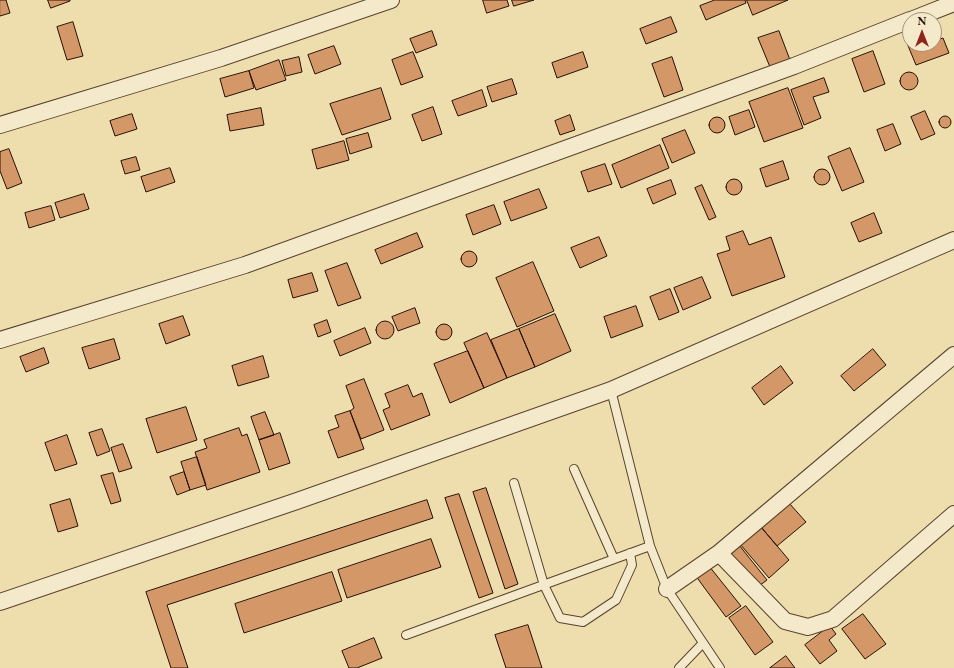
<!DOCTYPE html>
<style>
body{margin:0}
#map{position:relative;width:954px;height:668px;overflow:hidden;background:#eeddad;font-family:"EB Garamond",serif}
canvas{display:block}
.north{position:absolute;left:902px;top:12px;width:40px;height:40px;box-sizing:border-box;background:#f4e9ca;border:1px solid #a2927a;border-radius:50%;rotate:0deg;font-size:11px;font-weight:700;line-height:16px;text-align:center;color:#271003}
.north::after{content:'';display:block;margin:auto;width:14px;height:18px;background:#8f2418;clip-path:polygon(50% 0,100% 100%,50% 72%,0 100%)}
</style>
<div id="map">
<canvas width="954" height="668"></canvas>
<div class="north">N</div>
</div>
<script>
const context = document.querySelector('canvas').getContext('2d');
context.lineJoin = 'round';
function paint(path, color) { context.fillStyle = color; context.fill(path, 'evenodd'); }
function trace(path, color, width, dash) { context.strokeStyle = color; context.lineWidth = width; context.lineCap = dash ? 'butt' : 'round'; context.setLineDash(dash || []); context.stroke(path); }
const building = new Path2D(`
 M0,0h6l4,13 -10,3z
 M48,0h22v1l-19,7z
 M483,0h24l2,6 -22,7z
 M512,0h22l-20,6z
 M715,0h30l1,3 -40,17 -6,-14z
 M747,0h41l-35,15z
 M671,17l6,15 -31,12 -6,-15z
 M73,22l10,34 -16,4 -10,-33z
 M432,31l5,14 -21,8 -6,-14z
 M779,31l11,29 -20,7 -12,-29z
 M910,34v10h24v-3l9,-3 6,15 -33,12 -12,-29z
 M334,46l7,18 -26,10 -7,-19z
 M873,51l12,33 -21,8 -12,-33z
 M413,52l10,25 -22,8 -9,-25z
 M583,52l5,15 -31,11 -5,-15z
 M299,57l3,15 -16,4 -4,-15z
 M672,57l11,33 -19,7 -12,-33z
 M279,60l7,20 -30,10 -7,-19z
 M249,71l5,17 -29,9 -5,-18z
 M900 81a9 9 0 1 1 18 0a9 9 0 1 1-18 0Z
 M824,78l5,14 -16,5 8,21 -17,7 -13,-35z
 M512,79l5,15 -25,8 -5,-15z
 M381,88l10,31 -49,16 -12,-31z
 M788,88l15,40 -39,14 -15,-40z
 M482,90l5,16 -29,10 -6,-15z
 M433,107l9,27 -20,7 -10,-26z
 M261,108l3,17 -34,6 -3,-16z
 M749,110l6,17 -20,8 -6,-18z
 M925,111l10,23 -14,6 -10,-23z
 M132,114l5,15 -22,7 -5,-15z
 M570,115l5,15 -15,5 -5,-14z
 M939 122a6 6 0 1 1 12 0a6 6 0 1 1-12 0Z
 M709 125a8 8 0 1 1 16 0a8 8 0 1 1-16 0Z
 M893,124l8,20 -16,7 -8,-21z
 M685,130l10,23 -23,10 -10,-24z
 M368,133l4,14 -22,7 -4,-15z
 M344,141l5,19 -32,9 -5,-19z
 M660,145l9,23 -48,20 -9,-23z
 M850,148l14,34 -22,9 -14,-34z
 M9,149l13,34 -15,6 -7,-18v-19z
 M136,157l4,13 -15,4 -4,-13z
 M783,161l6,18 -23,8 -6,-18z
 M605,164l7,20 -24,8 -7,-20z
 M170,168l5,14 -29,10 -5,-15z
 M814 177a8 8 0 1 1 16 0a8 8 0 1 1-16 0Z
 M726 187a8 8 0 1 1 16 0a8 8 0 1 1-16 0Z
 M671,180l5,14 -23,10 -6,-15z
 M702,185l14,32 -7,3 -14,-32z
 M539,189l8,19 -36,13 -7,-19z
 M84,194l5,15 -29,9 -5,-15z
 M494,205l7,19 -28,11 -7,-20z
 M51,206l4,14 -26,8 -4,-15z
 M874,213l8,20 -23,9 -8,-19z
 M743,231l6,14 22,-8 14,40 -53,19 -15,-42 13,-4 -4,-13z
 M417,233l6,14 -42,17 -6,-14z
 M599,237l8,19 -27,12 -9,-20z
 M461 259a8 8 0 1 1 16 0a8 8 0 1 1-16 0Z
 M533,262l21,49 -37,16 -21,-49z
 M347,263l14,35 -23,8 -13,-35z
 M312,273l6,18 -25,7 -5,-18z
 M702,277l9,21 -28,12 -9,-22z
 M670,289l9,23 -20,8 -9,-23z
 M636,306l7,20 -32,12 -7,-21z
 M415,308l5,15 -22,8 -6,-14z
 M555,314l16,37 -36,16 -16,-38z
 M183,316l7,19 -24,9 -7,-20z
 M327,320l4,12 -13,5 -4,-12z
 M376 330a9 9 0 1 1 18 0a9 9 0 1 1-18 0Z
 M436 332a8 8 0 1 1 16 0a8 8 0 1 1-16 0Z
 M365,328l6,15 -31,13 -6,-15z
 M519,329l16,38 -28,11 -16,-38z
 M487,333l20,45 -23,10 -20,-45z
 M114,339l6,20 -31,10 -7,-21z
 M44,348l5,15 -23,9 -6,-15z
 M873,349l13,16 -32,26 -13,-15z
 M468,351l16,37 -34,15 -16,-39z
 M263,356l6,21 -31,9 -6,-20z
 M781,366l12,17 -29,22 -12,-17z
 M364,379l20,51 -23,9 -11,-28 4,-3 -8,-22z
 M408,385l5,12 9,-4 8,22 -39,15 -8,-20 7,-3 -5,-13z
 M186,407l11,33 -40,13 -11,-34z
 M350,411l14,38 -26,9 -10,-27 11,-4 -4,-11z
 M265,412l9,23 -15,5 -8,-23z
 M239,428l3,8 5,-2 13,38 -53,18 -12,-38 12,-4 -3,-8z
 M102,429l8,22 -13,5 -8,-23z
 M280,433l10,30 -21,7 -10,-30z
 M67,435l10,29 -22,7 -10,-28z
 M123,444l9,24 -13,4 -8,-24z
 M197,457l9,28 -16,5 -9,-28z
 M184,472l6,18 -13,5 -7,-18z
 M113,473l8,28 -10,3 -10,-28z
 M486,488l32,96 -13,5 -32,-97z
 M459,494l34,99 -14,5 -34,-100z
 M70,499l8,27 -20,6 -8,-27z
 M427,500l6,18 -266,87 21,63h-17l-25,-76z
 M789,503l17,19 -29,24 -16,-19z
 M761,527l28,33 -20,18 -29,-34z
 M431,539l10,28 -94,31 -9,-28z
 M739,545l28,35 -12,9 -32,-32z
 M709,566l32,40 -15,11 -31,-42z
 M332,572l10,29 -98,32 -9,-29z
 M746,606l27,36 -18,13 -26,-37z
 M863,614l23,30 -21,15 -23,-30z
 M528,625l14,43h-36l-11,-33z
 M830,626l6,8 -7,6 8,11 -17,13 -15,-19z
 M374,638l8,20 -25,10h-8l-7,-17z
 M786,656l9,12h-25z`);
paint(building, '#d49767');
trace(building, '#271003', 1);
const lane = new Path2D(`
 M574,469l40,90
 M514,483l30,102 16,33 23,4 33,-22 16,-35 -2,-12
 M650,546l17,43 53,79
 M406,635l244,-89 -39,-156
 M679,668l24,-25`);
const street = new Path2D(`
 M911,20l43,-17
 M0,125l221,-67 170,-58
 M0,340l245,-75 549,-199 116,-46
 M719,553l66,68 23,6 25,-8 121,-105
 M667,589l52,-36 235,-198
 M0,602l297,-101 314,-111 343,-150`);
trace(lane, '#59432e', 10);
trace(street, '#59432e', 18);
trace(lane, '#f4e9ca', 8);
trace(street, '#f4e9ca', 16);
</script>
